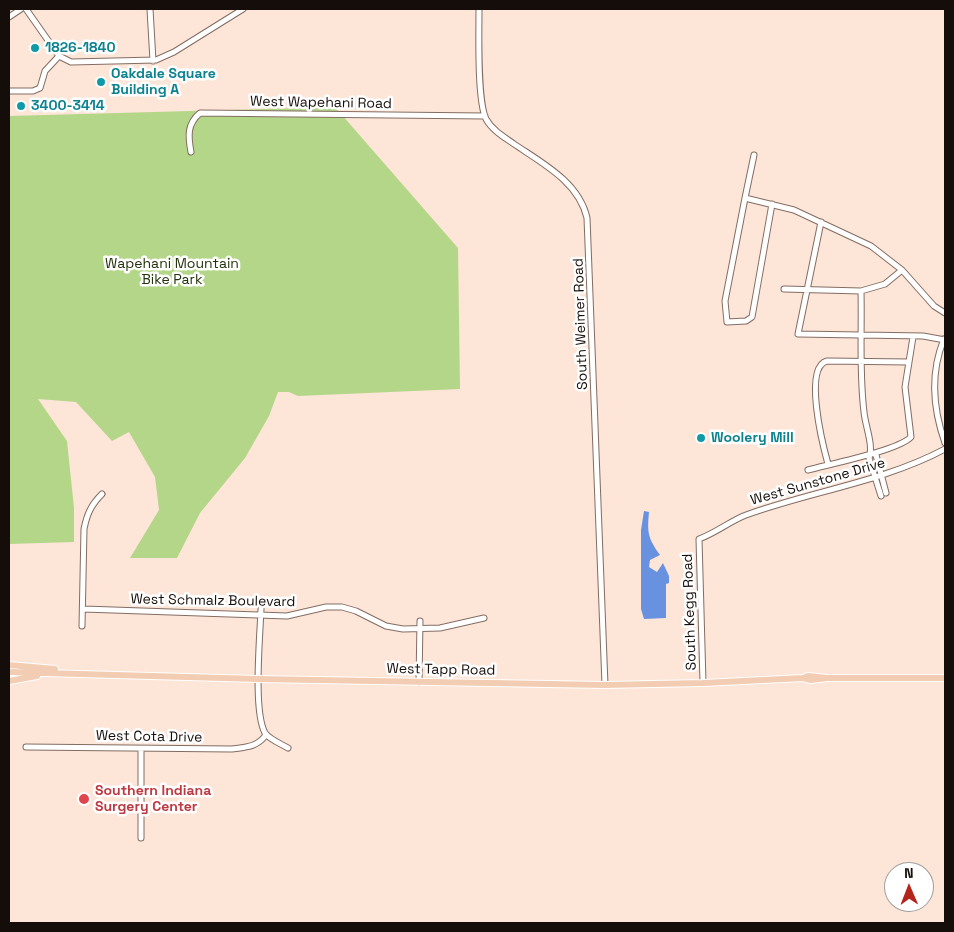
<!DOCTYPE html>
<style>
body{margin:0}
#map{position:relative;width:954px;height:932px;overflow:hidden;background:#fde5d8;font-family:"Space Grotesk",sans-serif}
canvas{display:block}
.frame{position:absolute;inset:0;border:10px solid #150d09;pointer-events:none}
.north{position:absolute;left:884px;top:862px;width:50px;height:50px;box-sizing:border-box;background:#fff;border:1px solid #a19e9d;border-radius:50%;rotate:359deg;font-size:14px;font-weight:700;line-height:20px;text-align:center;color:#150d09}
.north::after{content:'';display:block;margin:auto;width:18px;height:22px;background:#b3241b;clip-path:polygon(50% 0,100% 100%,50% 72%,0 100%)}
</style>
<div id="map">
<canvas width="954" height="932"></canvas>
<div class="frame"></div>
<div class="north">N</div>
</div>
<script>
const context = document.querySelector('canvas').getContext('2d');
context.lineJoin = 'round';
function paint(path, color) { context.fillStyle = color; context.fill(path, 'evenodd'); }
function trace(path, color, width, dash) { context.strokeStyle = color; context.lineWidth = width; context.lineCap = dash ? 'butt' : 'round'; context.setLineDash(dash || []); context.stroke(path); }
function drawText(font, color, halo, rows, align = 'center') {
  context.font = font + ' "Space Grotesk",sans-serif'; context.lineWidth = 5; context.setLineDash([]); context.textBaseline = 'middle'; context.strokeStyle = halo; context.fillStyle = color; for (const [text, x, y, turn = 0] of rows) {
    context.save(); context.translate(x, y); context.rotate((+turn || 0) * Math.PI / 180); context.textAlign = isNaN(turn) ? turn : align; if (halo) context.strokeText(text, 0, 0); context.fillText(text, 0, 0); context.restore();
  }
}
paint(new Path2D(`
 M335,107l123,141 2,141 -162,7 -9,-4h-11l-9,24 -24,42 -45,55 -23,45h-47l29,-48 -4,-33 -26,-45 -17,9 -36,-39 -38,-3 29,42 7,67v34l-65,2v-428z`), '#b4d688');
paint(new Path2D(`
 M644,511l5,1c-2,21 -1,26 11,43l-10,5 -1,7 8,5 6,-9 6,13v7l-3,1v34l-22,1 -3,-10v-79z`), '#6892df');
const minor = new Path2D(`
 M26,9l33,47 12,6 85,-2 18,-8 69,-43
 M150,9l3,52
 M479,9c0,24 -2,91 7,110 6,11 18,18 28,25 28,19 65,38 73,74l18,467
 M9,17l12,-8
 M9,91h24l7,-3 5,-17 14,-15
 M191,152c-3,-16 -4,-28 9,-39l285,3
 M745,198l9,-43
 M772,204l-20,113 -6,4 -19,1 -2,-21 20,-103 49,12 77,36 31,24 32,36 11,7
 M821,222l-23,112 125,2 22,4
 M784,289l77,2 24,-7 17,-14
 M861,291c1,40 -2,81 3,121 1,13 10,34 5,46l12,38
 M944,339c-14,34 -11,70 1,104
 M872,453l4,2 10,38
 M828,464c-5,-18 -25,-97 -1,-103l82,1
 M808,470c22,-6 89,-19 103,-33l-6,-50 8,-50
 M84,609l203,7 39,-9h16l14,4 30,15 17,3 37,-1 44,-10
 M261,609c-1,28 -8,102 4,124 4,6 16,11 23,15
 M82,626l2,-97c3,-15 7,-24 18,-35
 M419,682l1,-61
 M703,683l-4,-144c17,-6 31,-18 47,-24 66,-24 137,-33 199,-66
 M26,747l206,2c15,-2 25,-2 34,-14
 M141,749v89`);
const major = new Path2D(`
 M9,665l46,4
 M9,672l249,7 347,6 98,-2 100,-5 5,-2 19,2
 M803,678l8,2 16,-2h118
 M9,681l28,-5`);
trace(minor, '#836d62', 7);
trace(major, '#fff', 8);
trace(minor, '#fff', 5);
trace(major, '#f2cdb3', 6);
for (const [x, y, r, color] of [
 [35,48,5,"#0f9aa8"],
 [101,82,5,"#0f9aa8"],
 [21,106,5,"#0f9aa8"],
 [701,438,5,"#0f9aa8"],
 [84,799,6,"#e0444e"]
]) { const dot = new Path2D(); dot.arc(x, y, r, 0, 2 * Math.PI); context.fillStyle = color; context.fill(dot); trace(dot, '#fff', 2); }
drawText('bold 14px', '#0d838f', '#fff', [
 ["1826-1840",45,48],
 ["Oakdale Square",111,74],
 ["Building A",111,90],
 ["3400-3414",31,106],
 ["Woolery Mill",711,438]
], 'left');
drawText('14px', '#150d09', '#fff', [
 ["West Wapehani Road",321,103,1],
 ["South Weimer Road",581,324,-92],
 ["West Sunstone Drive",818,482,-16],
 ["West Schmalz Boulevard",213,601,1],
 ["South Kegg Road",690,612,-92],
 ["West Tapp Road",441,670,1],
 ["West Cota Drive",149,737,1]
]);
drawText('14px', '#24320d', '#fff', [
 ["Wapehani Mountain",172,264],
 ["Bike Park",172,280]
]);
drawText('bold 14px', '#be3a42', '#fff', [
 ["Southern Indiana",95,791],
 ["Surgery Center",95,807]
], 'left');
</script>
